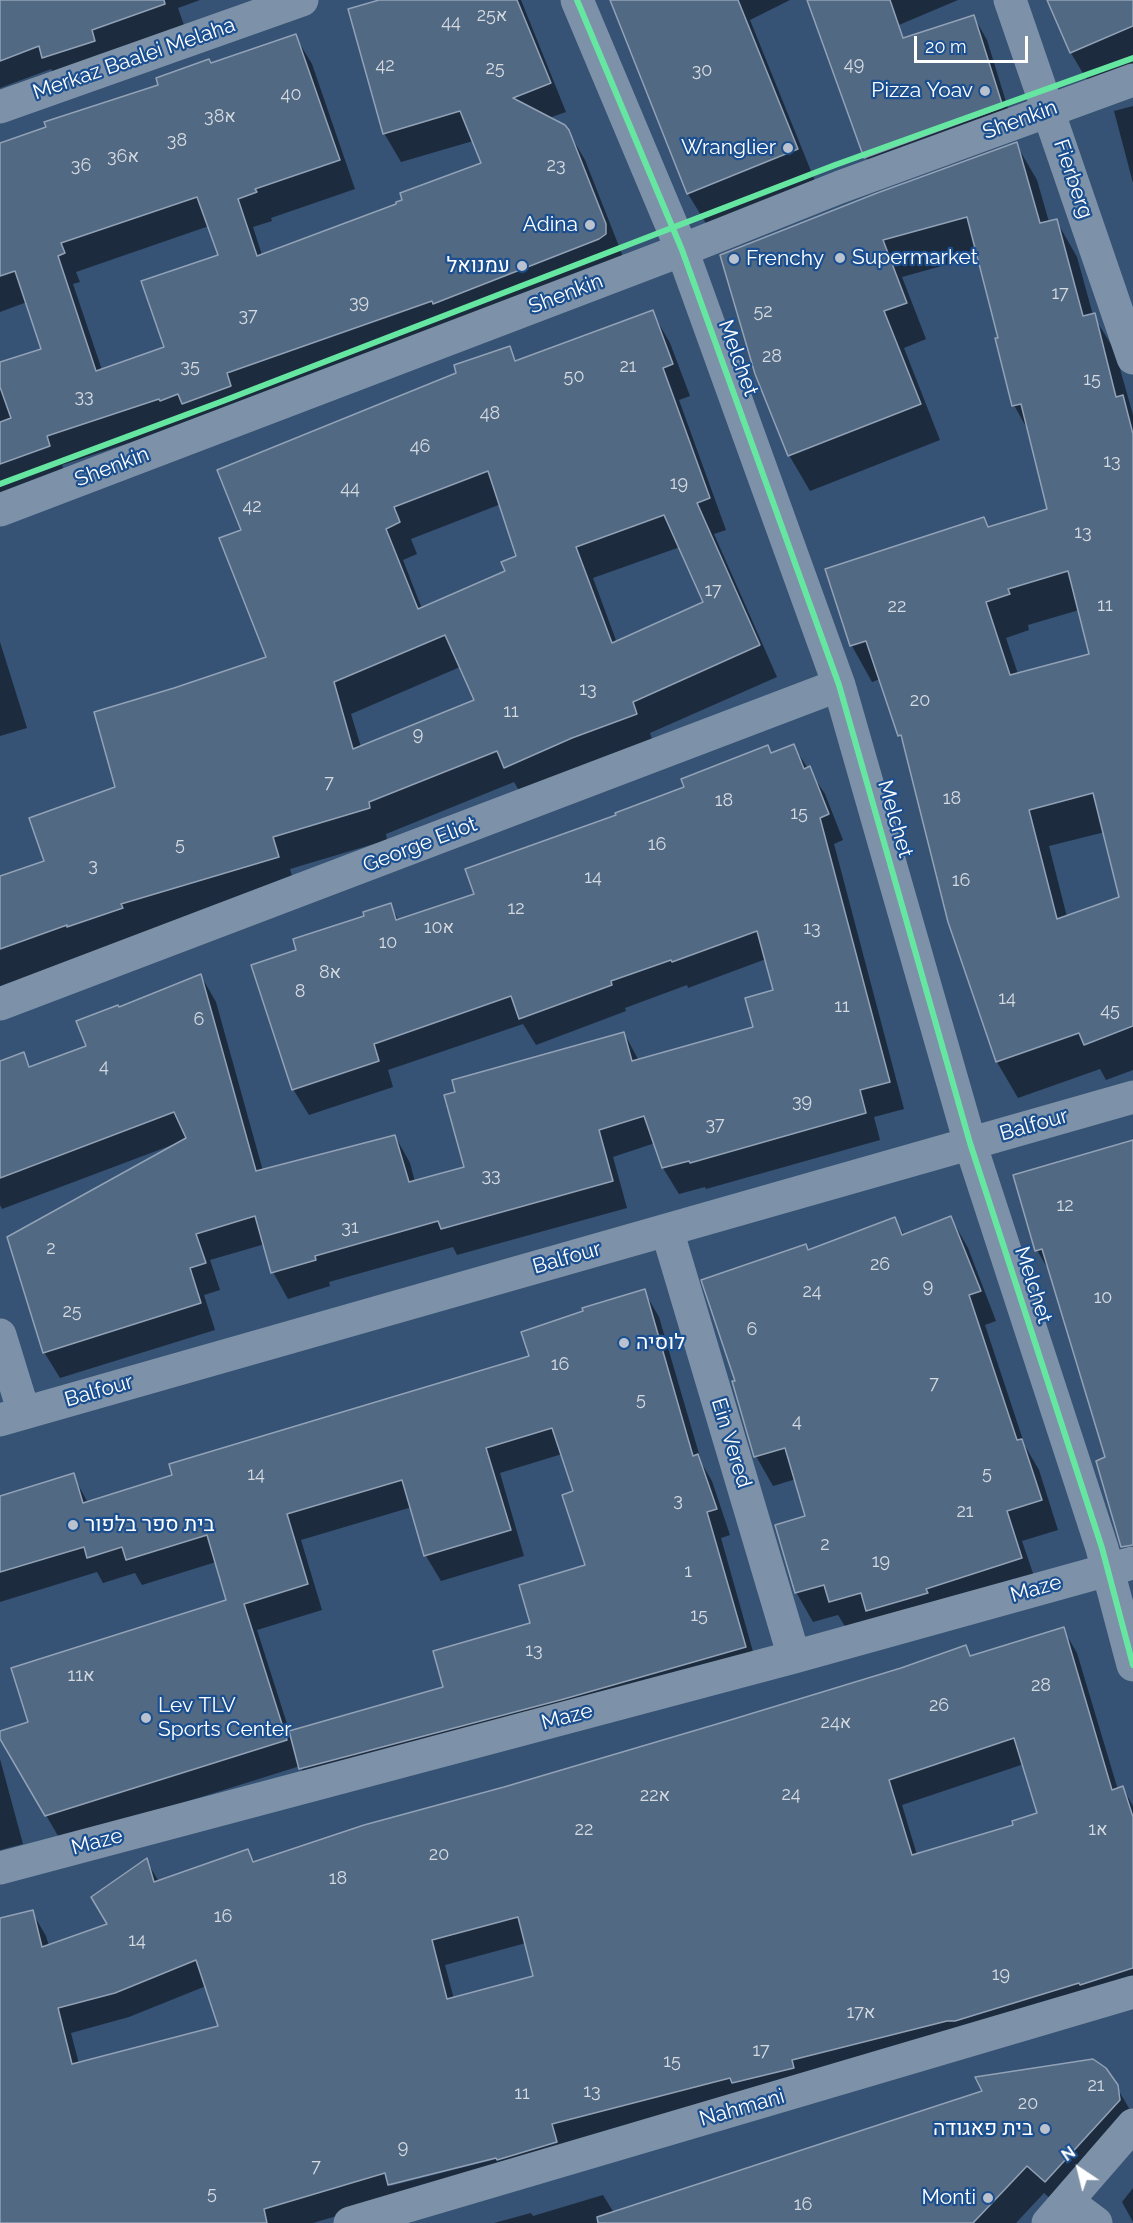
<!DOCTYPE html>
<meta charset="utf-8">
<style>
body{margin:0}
#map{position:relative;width:1133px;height:2223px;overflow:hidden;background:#365274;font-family:Raleway,sans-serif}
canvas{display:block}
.north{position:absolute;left:1049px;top:2139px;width:60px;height:60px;-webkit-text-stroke:4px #1b4f8f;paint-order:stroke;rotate:325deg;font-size:16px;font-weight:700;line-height:24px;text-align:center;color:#fff}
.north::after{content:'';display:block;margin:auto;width:21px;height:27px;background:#fff;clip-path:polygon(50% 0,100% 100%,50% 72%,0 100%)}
.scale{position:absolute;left:914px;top:36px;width:114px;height:27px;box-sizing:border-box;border:3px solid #fff;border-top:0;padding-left:8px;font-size:18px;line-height:21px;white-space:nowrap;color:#fff;-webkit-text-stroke:4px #1b4f8f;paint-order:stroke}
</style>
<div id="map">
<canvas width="1133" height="2223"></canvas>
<div class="north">N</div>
<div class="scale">20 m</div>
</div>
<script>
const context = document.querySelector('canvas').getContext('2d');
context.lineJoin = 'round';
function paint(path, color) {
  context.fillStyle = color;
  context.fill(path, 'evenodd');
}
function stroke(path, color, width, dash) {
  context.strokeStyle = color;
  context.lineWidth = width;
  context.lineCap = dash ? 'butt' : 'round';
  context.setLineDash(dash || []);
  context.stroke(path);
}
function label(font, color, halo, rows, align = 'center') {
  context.font = font + ' Raleway,Heebo,sans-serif';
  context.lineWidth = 4.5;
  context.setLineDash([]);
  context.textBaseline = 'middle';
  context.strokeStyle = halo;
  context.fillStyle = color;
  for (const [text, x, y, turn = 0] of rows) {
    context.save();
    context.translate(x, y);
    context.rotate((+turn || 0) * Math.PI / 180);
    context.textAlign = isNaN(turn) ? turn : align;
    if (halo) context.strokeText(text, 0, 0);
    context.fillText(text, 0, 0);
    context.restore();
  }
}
const shadow = new Path2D(`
 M 0,0 L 200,0 L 178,8 L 184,25 L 57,80 L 51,69 L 0,88 Z
 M 384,0 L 521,0 L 566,112 L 549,118 L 568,131 L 585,160 L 622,254 L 621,263 L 177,427 L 62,465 L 66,475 L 0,498 L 0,364 L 43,350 L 27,302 L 0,312 L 0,145 L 160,86 L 211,65 L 295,36 L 312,64 L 355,189 L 271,218 L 272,221 L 253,227 L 262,255 L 398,204 L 483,164 L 473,141 L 401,162 L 384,133 ZM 209,226 L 220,256 L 166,348 L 102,370 L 73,284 L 80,282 L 76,272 Z
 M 611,0 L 790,0 L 750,20 L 815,181 L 707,225 L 688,194 Z
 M 809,0 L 958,0 L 835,52 Z
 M 1049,0 L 1133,0 L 1133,69 L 1091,87 L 1071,53 Z
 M 974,17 L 987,40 L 1015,131 L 879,181 L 866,157 L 832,63 Z
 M 1133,106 L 1133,183 L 1114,111 Z
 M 1016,144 L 1037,180 L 1049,222 L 1056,220 L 1077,257 L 1093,315 L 1115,351 L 1133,415 L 1133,1070 L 1106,1080 L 1100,1069 L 1018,1098 L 997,1062 L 905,746 L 899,735 L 880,679 L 872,682 L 852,646 L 827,570 L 984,519 L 989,528 L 1049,510 L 1030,434 L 1014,405 L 1000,339 L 978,256 L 902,277 L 926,339 L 904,348 L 940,440 L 810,491 L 789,455 L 721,256 ZM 1079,610 L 1090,656 L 1018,674 L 1006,638 L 1029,630 L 1028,625 ZM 1105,832 L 1121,898 L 1067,917 L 1049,846 Z
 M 652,312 L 670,343 L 690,396 L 679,400 L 726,530 L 714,534 L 777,677 L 650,733 L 654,745 L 524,799 L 514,782 L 386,834 L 387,840 L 290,869 L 296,889 L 0,987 L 0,878 L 46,861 L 117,788 L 175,689 L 268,658 L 243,531 L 458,374 L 509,348 L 517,362 ZM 501,504 L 518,557 L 507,572 L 422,609 L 403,560 L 417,554 L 411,539 ZM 680,547 L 705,603 L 617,643 L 593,578 ZM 460,667 L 476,700 L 361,747 L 351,714 Z
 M 0,642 L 27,728 L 0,736 Z
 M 793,746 L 825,794 L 843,840 L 834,844 L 904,1109 L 874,1117 L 880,1140 L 706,1189 L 705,1187 L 679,1194 L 663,1168 L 655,1143 L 613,1157 L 627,1208 L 457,1255 L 453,1247 L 329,1282 L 330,1286 L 288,1299 L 273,1272 L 265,1244 L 210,1260 L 220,1290 L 204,1295 L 215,1330 L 60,1378 L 44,1352 L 173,1147 L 172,1145 L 2,1209 L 0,1205 L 0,1063 L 23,1054 L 31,1068 L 88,1047 L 118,1009 L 201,976 L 216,1002 L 263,1171 L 395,1136 L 410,1163 L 415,1182 L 466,1168 L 624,1033 L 639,1061 L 755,1028 L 775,991 L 766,959 L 688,988 L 687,985 L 625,1008 L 626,1011 L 536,1045 L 523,1024 L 388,1070 L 393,1087 L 309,1115 L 293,1089 L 298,951 L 390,904 L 399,921 L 476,895 L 618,816 L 686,788 L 767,747 L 772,754 Z
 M 1133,1141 L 1133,1548 L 1113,1515 L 1107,1458 L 1052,1276 L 1037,1250 Z
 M 894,1218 L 905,1236 L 951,1218 L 968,1248 L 996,1321 L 985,1325 L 1025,1446 L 1039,1470 L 1058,1530 L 1022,1541 L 1038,1588 L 848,1631 L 838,1615 L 813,1622 L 796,1592 L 807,1517 L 796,1479 L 773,1486 L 756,1456 L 809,1251 Z
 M 644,1291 L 659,1317 L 702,1464 L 712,1481 L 730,1535 L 721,1538 L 759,1673 L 315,1794 L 300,1766 L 61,1841 L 0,1736 L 0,1732 L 30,1723 L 228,1601 L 216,1562 L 142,1585 L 135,1573 L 103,1583 L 97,1572 L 0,1602 L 0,1497 L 73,1475 L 88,1503 L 531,1357 ZM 562,1454 L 575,1492 L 587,1566 L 532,1624 L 445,1688 L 290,1733 L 257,1630 L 322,1610 L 301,1540 L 412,1507 L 426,1556 L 441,1581 L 524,1556 L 500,1473 Z
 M 1063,1629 L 1077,1653 L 1118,1790 L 1123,1788 L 1133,1806 L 1133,1996 L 397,2198 L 313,2223 L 0,2223 L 0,1920 L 32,1912 L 46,1936 L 49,1946 L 109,1925 L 146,1860 L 159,1882 L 248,1851 L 255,1863 L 902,1669 L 965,1647 L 971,1657 ZM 1024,1764 L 1039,1814 L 1015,1826 L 917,1855 L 902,1805 ZM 526,1943 L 534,1977 L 454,1999 L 445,1965 ZM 206,1986 L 220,2027 L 79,2064 L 71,2033 L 129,2017 ZM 503,2155 L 504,2157 L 390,2186 L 390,2183 Z
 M 0,1759 L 23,1844 L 0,1850 Z
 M 1116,2086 L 1133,2115 L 1062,2209 L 1044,2193 L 1016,2223 L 494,2223 L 531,2213 L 533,2216 L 603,2195 L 614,2213 Z
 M 1133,2188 L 1133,2222 L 1122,2202 Z`);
const building = new Path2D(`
 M 0,0 L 164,0 L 165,4 L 92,30 L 95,41 L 42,58 L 39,46 L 0,61 Z
 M 379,0 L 517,0 L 551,83 L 513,98 L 565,125 L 569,130 L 606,224 L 606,234 L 599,239 L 433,304 L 432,301 L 227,373 L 231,386 L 182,404 L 178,394 L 160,401 L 159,399 L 47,436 L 50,446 L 0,464 L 0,422 L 11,418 L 0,387 L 0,362 L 41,349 L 15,271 L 0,276 L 0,143 L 46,127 L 44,122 L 158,85 L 156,78 L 209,59 L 211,63 L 296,34 L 340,160 L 255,189 L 257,192 L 238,199 L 257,256 L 396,204 L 396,202 L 402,200 L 400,193 L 481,163 L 460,111 L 383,134 L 348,9 ZM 197,197 L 218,255 L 141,281 L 164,347 L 96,371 L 58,256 L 65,253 L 61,243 Z
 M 610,0 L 738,0 L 798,149 L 687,194 Z
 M 807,0 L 890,0 L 903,38 L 974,15 L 1003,107 L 864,158 Z
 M 1047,0 L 1133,0 L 1133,26 L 1070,53 Z
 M 1017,142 L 1040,223 L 1057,219 L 1083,316 L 1095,313 L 1116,397 L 1123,395 L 1133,434 L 1133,1026 L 1084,1045 L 1079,1033 L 996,1062 L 948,922 L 901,735 L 898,736 L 866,641 L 850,646 L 825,569 L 984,517 L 988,527 L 1047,509 L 1021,404 L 1012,406 L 995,338 L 998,338 L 967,217 L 883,240 L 907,303 L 884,311 L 921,404 L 788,456 L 755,374 L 720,255 L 877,193 ZM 1068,571 L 1089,654 L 1010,675 L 986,602 L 1010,594 L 1008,589 ZM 1093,793 L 1119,897 L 1057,919 L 1029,810 Z
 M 653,310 L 673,364 L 663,368 L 710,498 L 697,503 L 760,645 L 633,702 L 637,714 L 572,738 L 504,768 L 497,751 L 369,802 L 370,808 L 273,837 L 279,857 L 121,904 L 123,908 L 67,927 L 67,925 L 0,949 L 0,876 L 44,861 L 29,818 L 115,787 L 94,712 L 174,688 L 266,657 L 219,538 L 241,530 L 217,470 L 456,373 L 454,365 L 510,346 L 515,361 ZM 488,471 L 516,556 L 501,562 L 505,571 L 418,609 L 386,529 L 400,522 L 394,507 ZM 664,515 L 703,602 L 612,643 L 576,547 ZM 445,635 L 474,700 L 353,749 L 334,682 Z
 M 794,744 L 804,769 L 810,766 L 829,814 L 820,818 L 890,1082 L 860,1090 L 866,1113 L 690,1163 L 689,1161 L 662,1168 L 644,1116 L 599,1130 L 613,1181 L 441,1229 L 438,1221 L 315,1256 L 316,1260 L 271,1273 L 255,1216 L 196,1234 L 206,1263 L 190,1268 L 201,1303 L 43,1353 L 7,1237 L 186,1138 L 174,1112 L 0,1178 L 0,1061 L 24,1052 L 29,1067 L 86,1046 L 76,1021 L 118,1005 L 119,1007 L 201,974 L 256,1171 L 395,1135 L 409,1182 L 464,1167 L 444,1095 L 455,1092 L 452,1080 L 624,1032 L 632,1061 L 753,1027 L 745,998 L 773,990 L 757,931 L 672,962 L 671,960 L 611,981 L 612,985 L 519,1019 L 511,996 L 374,1044 L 379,1061 L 292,1090 L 251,965 L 296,950 L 293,939 L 364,916 L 363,912 L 391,903 L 396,920 L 474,894 L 465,869 L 616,815 L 615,813 L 684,787 L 681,779 L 768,745 L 771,753 Z
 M 1133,1140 L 1133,1545 L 1121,1547 L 1096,1461 L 1105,1457 L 1042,1249 L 1035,1251 L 1013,1175 Z
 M 951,1216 L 981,1291 L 969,1295 L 1017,1440 L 1022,1439 L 1042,1500 L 1007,1511 L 1022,1558 L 926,1589 L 928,1593 L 866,1611 L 861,1593 L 829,1602 L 824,1585 L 795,1593 L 775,1525 L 805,1516 L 785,1448 L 754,1457 L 732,1381 L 735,1381 L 701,1280 L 806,1244 L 808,1250 L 895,1217 L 902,1235 Z
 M 645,1289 L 693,1456 L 698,1454 L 717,1509 L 707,1512 L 746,1647 L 564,1699 L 299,1769 L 289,1731 L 443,1687 L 433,1651 L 530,1623 L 519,1585 L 585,1565 L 562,1495 L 573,1491 L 552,1428 L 486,1448 L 511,1530 L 424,1556 L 402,1480 L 287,1514 L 308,1584 L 244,1604 L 287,1740 L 45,1816 L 0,1739 L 0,1731 L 28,1722 L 11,1668 L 226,1600 L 207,1535 L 126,1560 L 122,1547 L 87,1558 L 84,1547 L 0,1572 L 0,1496 L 74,1473 L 83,1503 L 172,1475 L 169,1464 L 529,1356 L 521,1332 L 583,1311 L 582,1308 Z
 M 1064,1627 L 1112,1790 L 1123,1786 L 1133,1817 L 1133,1968 L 1080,1985 L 1079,1983 L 955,2021 L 947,2021 L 792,2060 L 794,2068 L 732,2083 L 730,2078 L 552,2124 L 557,2142 L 497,2160 L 496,2158 L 388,2185 L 385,2173 L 264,2209 L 267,2223 L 0,2223 L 0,1918 L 33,1910 L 42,1947 L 107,1924 L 91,1897 L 147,1858 L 154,1882 L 248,1849 L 253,1862 L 364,1825 L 504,1787 L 727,1721 L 901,1668 L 966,1645 L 970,1656 ZM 1014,1738 L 1037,1813 L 1012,1821 L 1013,1825 L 912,1855 L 889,1780 ZM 518,1917 L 533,1976 L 447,1999 L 432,1940 ZM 196,1960 L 218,2026 L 72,2064 L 58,2008 L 115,1993 Z
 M 1093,2059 L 1106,2068 L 1118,2085 L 1120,2100 L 1045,2182 L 1027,2166 L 973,2223 L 598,2223 L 597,2217 L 982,2091 L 975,2077 Z`);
const minor = new Path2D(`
 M 577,0 L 682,250 L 839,685 L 970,1143 L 1102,1548 L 1133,1665
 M 1010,0 L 1133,358
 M 0,107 L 302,0
 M 0,510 L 682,250 L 840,187 L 1133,80
 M 0,1004 L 839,685
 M 667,1230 L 794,1657
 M 0,1335 L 24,1413
 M 0,1420 L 1133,1097
 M 0,1868 L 794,1657 L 1133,1563
 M 1068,2202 L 1096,2223
 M 350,2223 L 1133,1992
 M 1048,2223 L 1133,2125`);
const cycleway = new Path2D(`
 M 577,0 L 682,250 L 839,685 L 970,1143 L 1102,1548 L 1133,1665
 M 0,484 L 223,401 L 835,165 L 1133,58`);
const markers = [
 [985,91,6,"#b9c2ce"],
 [788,148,6,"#b9c2ce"],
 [590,225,6,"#b9c2ce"],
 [840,258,6,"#b9c2ce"],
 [734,259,6,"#b9c2ce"],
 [522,266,6,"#b9c2ce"],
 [624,1343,6,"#b9c2ce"],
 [73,1525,6,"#b9c2ce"],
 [146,1718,6,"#b9c2ce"],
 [1045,2129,6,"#b9c2ce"],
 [988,2198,6,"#b9c2ce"]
];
const numberNames = [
 ["25א",492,16],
 ["44",451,23],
 ["49",854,65],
 ["42",385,66],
 ["25",495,69],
 ["30",702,71],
 ["40",291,95],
 ["38א",220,117],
 ["38",177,141],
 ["36א",123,157],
 ["36",81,166],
 ["23",556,166],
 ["17",1060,294],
 ["39",359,303],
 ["52",763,312],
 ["37",248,316],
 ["28",772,357],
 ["35",190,367],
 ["21",628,367],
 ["50",574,377],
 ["15",1092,380],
 ["33",84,397],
 ["48",490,414],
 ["46",420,447],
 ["13",1112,462],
 ["19",679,484],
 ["44",350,489],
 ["42",252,507],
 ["13",1083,533],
 ["17",713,591],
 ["11",1105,606],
 ["22",897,607],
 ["13",588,690],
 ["20",920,701],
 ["11",511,712],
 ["9",418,735],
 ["7",329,783],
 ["18",952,799],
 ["18",724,801],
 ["15",799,814],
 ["5",180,845],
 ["16",657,845],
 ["3",93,866],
 ["14",593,878],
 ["16",961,881],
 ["12",516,909],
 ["10א",439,928],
 ["13",812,929],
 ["10",388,943],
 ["8א",330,973],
 ["8",300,992],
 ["14",1007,999],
 ["11",842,1007],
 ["45",1110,1011],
 ["6",199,1020],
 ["4",104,1067],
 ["39",802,1102],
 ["37",715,1125],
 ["33",491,1176],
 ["12",1065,1206],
 ["31",350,1228],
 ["2",51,1249],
 ["26",880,1265],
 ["9",928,1287],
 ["24",812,1292],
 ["10",1103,1298],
 ["25",72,1312],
 ["6",752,1330],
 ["16",560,1365],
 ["7",934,1384],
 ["5",641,1400],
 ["4",797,1422],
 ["5",987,1474],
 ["14",256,1475],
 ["3",678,1501],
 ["21",965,1512],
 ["2",825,1545],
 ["19",881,1562],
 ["1",688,1572],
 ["15",699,1616],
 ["13",534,1651],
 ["11א",81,1676],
 ["28",1041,1686],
 ["26",939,1706],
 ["24א",836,1723],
 ["24",791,1795],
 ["22א",655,1796],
 ["22",584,1830],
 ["1א",1098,1830],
 ["20",439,1855],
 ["18",338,1879],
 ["16",223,1917],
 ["14",137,1941],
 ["19",1001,1975],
 ["17א",861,2013],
 ["17",761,2051],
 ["15",672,2062],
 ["21",1096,2086],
 ["13",592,2092],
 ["11",522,2094],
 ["20",1028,2104],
 ["9",403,2148],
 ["7",316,2167],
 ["5",212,2194],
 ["16",803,2205]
];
const streetNames = [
 ["Merkaz Baalei Melaha",134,59,-19],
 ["Shenkin",1020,120,-20],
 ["Fierberg",1073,179,71],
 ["Shenkin",566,294,-21],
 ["Melchet",738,358,70],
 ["Shenkin",112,467,-21],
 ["Melchet",895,819,74],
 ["George Eliot",420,845,-21],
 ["Balfour",1034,1125,-16],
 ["Balfour",567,1258,-16],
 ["Melchet",1033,1285,72],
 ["Balfour",99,1391,-16],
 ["Ein Vered",731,1443,73],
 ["Maze",1036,1589,-16],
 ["Maze",567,1717,-15],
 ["Maze",97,1842,-15],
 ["Nahmani",742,2108,-16]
];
const poiNames = [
 ["Pizza Yoav",973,91],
 ["Wranglier",776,148],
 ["Adina",578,225],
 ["Supermarket",852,258,"left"],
 ["Frenchy",746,259,"left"],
 ["עמנואל",510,266],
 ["לוסיה",636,1343,"left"],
 ["בית ספר בלפור",85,1525,"left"],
 ["Lev TLV",158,1706,"left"],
 ["Sports Center",158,1730,"left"],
 ["בית פאגודה",1033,2129],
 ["Monti",976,2198]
];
paint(shadow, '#0007');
paint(building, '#526984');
stroke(building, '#92a2b6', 1.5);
stroke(minor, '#7d92a8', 33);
stroke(cycleway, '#66e7a1', 6);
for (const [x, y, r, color] of markers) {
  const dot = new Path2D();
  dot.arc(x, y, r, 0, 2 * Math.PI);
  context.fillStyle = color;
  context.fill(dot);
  stroke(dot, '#1b4f8f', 2);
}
label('18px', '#d4dae0', null, numberNames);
label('21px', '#fff', '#1b4f8f', streetNames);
label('21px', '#fff', '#1b4f8f', poiNames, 'right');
</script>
